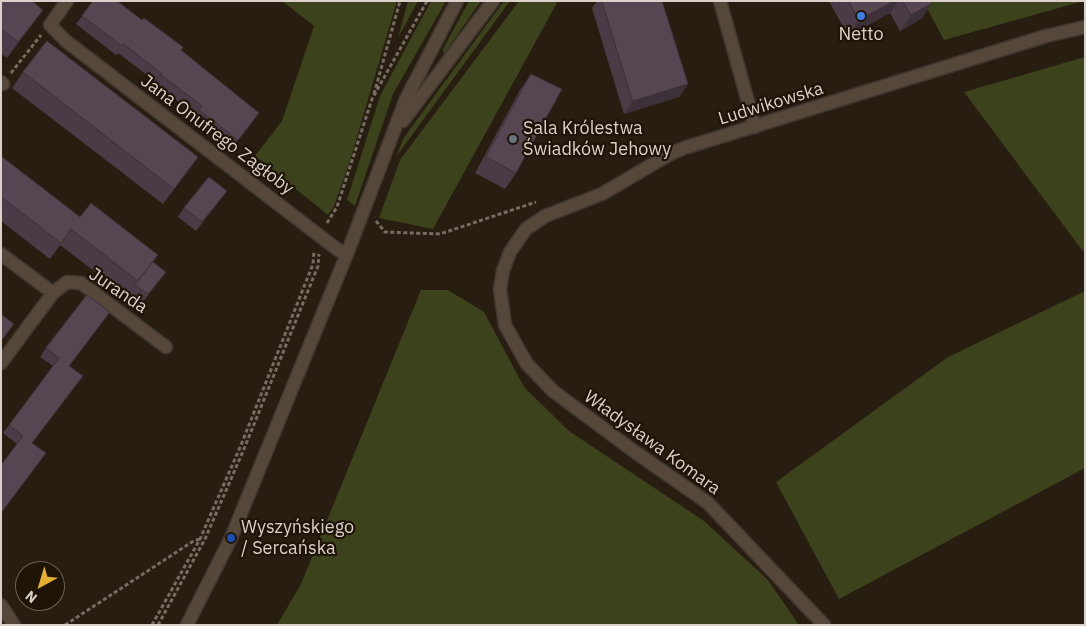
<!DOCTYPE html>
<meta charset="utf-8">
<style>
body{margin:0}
#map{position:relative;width:1086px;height:626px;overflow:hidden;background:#281d11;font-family:"IBM Plex Sans",sans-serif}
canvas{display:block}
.frame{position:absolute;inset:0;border:2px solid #d9d1ca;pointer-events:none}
.north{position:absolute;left:15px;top:561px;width:50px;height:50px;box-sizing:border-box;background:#1f1408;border:1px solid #696056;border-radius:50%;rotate:219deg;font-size:14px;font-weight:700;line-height:20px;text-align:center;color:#d9d1ca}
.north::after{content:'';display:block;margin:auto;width:18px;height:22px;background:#e4ae35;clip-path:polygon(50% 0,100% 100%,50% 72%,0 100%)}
</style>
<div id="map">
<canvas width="1086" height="626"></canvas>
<div class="frame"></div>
<div class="north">N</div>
</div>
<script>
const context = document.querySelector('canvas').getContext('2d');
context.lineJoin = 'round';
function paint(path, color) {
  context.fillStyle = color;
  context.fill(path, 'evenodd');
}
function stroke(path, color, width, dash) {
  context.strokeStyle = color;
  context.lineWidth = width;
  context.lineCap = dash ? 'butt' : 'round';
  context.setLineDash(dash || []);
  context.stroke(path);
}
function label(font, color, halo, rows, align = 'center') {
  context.font = font + ' "IBM Plex Sans",sans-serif';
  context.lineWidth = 4.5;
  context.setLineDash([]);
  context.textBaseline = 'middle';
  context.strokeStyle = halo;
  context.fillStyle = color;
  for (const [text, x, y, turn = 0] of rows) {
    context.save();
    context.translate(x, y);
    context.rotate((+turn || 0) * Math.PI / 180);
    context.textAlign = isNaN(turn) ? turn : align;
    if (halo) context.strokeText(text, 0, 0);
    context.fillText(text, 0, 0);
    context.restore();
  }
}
const green = new Path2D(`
 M 282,1 L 397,1 L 349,164 L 334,206 L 328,215 L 255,156 L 282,121 L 314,26 Z
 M 408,1 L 418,1 L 398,38 Z
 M 431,1 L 446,1 L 393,94 L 355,206 L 347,200 L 380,96 Z
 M 469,1 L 481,1 L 444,54 L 443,49 Z
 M 504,1 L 510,1 L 396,157 L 403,139 L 408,132 Z
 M 519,1 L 558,1 L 433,229 L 379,218 L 400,160 Z
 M 923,1 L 1084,1 L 944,40 Z
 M 1085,57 L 1085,254 L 964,92 Z
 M 421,290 L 448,290 L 484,312 L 524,387 L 569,431 L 704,521 L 768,580 L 799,625 L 277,625 L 301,584 Z
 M 1085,291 L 1085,468 L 839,599 L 776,482 L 948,357 Z`);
const path = new Path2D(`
 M 11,73 L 41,35
 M 374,94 L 400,1
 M 376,221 L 385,232 L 440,234 L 536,202
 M 327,223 L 337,207 L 372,99 L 427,1
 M 65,625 L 195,540 L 202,539
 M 152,625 L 200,539 L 241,445 L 313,264 L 314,251
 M 158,625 L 205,539 L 244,449 L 318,266 L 319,254`);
const minor = new Path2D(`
 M 67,1 L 50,25 L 66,41 L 338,250 L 347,254
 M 720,1 L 755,127
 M 1,82 L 3,84
 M 403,121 L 493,1
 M 1,254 L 53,293
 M 1,363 L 53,293 L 67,282 L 81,283 L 166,347
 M 1,605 L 14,625
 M 187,625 L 231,538 L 347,254 L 406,99 L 457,1
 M 824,625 L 708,503 L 635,452 L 553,391 L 527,364 L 505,325 L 500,289 L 503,271 L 510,252 L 526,229 L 545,216 L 602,194 L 670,154 L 684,148 L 1046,36 L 1085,27`);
const wall = new Path2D(`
 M 1,1 L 43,10 L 7,58 L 1,54 Z
 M 597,1 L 662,1 L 688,84 L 679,97 L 624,114 L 592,8 Z
 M 829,1 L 931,1 L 932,3 L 921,19 L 900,31 L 890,13 L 848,36 Z
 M 82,16 L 181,50 L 253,121 L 232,148 L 193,118 L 196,115 L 155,84 L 156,82 L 118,53 L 116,55 L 76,24 Z
 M 23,72 L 198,157 L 163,204 L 12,88 Z
 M 531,74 L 516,173 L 505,189 L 475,173 L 520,90 Z
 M 1,156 L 80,217 L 153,262 L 166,272 L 142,303 L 129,293 L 130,292 L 127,296 L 60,245 L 50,259 L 1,221 Z
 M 227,191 L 196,231 L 178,217 L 184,208 Z
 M 46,348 L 83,376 L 17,444 L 3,433 L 53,366 L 40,357 Z`);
const shadedWall = new Path2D(`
 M 894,1 L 898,1 L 890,13 L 848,36 L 859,20 Z
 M 932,3 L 921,19 L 900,31 L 911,15 Z
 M 43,10 L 32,25 L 7,58 L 18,42 Z
 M 688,84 L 679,97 L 624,114 L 633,101 Z
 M 198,157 L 187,173 L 163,204 L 174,189 Z`);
const building = new Path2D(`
 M 1,1 L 32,1 L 43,10 L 18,42 L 1,29 Z
 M 93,1 L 117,1 L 142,20 L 144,18 L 183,47 L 181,50 L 259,113 L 238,140 L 199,110 L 202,106 L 161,75 L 162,74 L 124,44 L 122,46 L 82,16 Z
 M 602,1 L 662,1 L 688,84 L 633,101 Z
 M 849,1 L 894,1 L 859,20 Z
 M 903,1 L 931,1 L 932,3 L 911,15 Z
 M 47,41 L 198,157 L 174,189 L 23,72 Z
 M 531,74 L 562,89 L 516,173 L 486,157 Z
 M 1,156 L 80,217 L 91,203 L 158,255 L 138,281 L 71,229 L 61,243 L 1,197 Z
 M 209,177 L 227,191 L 202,222 L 184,208 Z
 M 153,262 L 166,272 L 148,294 L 135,285 Z
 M 87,295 L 110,312 L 69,366 L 83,376 L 32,443 L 46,453 L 1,513 L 1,465 L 23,436 L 9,425 L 59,358 L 46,348 Z
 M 1,314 L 14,324 L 1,341 Z`);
const markers = [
 [861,16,5,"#3f7fe0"],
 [513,139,5,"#6b7280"],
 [231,538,5,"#1a4fb4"]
];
const poiNames = [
 ["Netto",861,35,"center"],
 ["Sala Królestwa",523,129],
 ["Świadków Jehowy",523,150],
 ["Wyszyńskiego",241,528],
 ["/ Sercańska",241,549]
];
const streetNames = [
 ["Ludwikowska",771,104,-17],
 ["Jana Onufrego Zagłoby",217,135,37],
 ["Juranda",118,291,34],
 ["Władysława Komara",652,443,36]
];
paint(green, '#3c421b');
stroke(minor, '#413731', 15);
stroke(path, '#766c62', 3, [4, 2.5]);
stroke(minor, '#55483b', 12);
paint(wall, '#493c46');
paint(shadedWall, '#3c3139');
paint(building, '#554651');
stroke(building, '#3c3139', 1);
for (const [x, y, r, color] of markers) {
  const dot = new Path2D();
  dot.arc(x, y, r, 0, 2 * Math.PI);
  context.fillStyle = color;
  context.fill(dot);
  stroke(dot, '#1f1408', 2);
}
label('18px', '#d9d1ca', '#1f1408', poiNames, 'left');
label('18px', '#d9d1ca', '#1f1408', streetNames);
</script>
